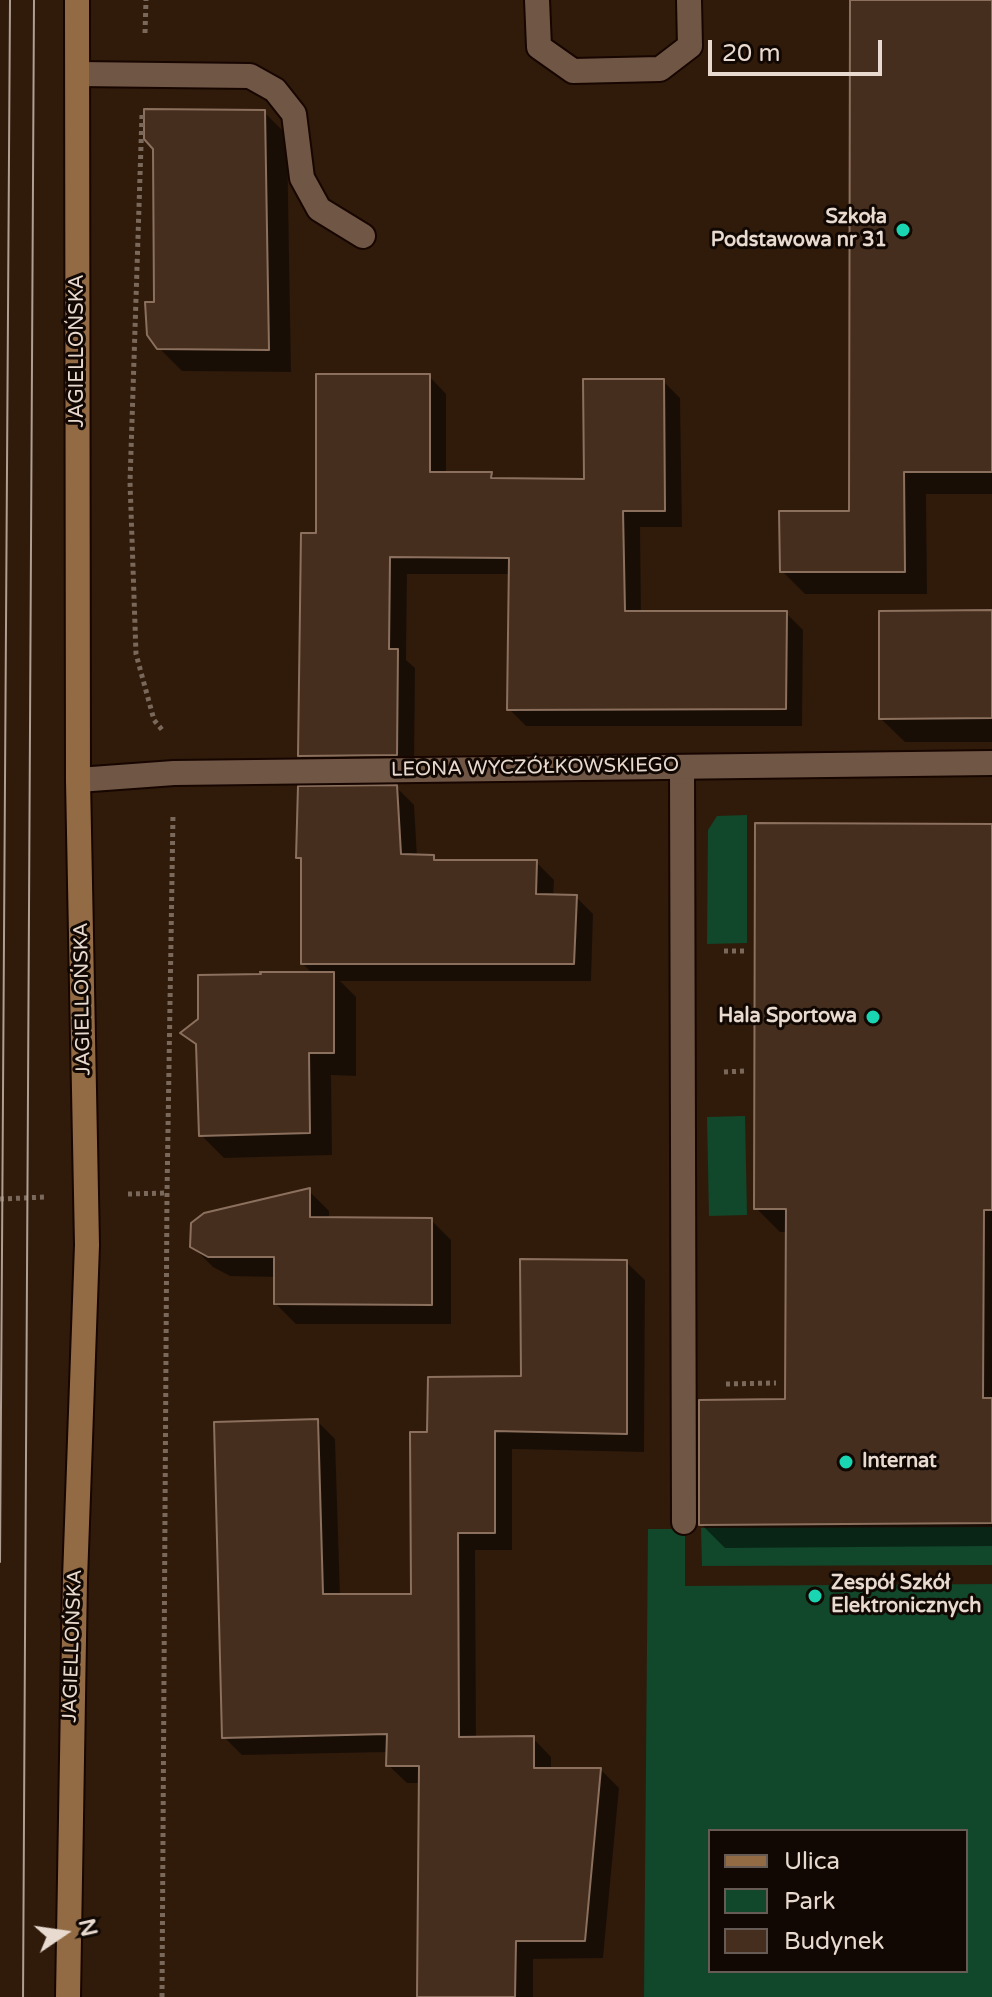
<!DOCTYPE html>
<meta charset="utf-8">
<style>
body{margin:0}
#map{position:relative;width:992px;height:1997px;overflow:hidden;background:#301b0b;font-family:"Varela Round",sans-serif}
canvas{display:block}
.legend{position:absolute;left:708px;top:1829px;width:260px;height:144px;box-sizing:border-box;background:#110803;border:2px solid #675c55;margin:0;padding:10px 14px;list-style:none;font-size:24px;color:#e9dad0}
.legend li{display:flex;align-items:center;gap:16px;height:40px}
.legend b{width:40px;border:2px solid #675c55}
.north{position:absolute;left:24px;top:1893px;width:80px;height:80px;-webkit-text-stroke:6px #110803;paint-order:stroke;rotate:77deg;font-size:22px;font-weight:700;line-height:32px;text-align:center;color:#e9dad0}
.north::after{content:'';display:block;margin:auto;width:28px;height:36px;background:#e9dad0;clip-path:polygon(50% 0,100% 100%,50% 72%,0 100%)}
.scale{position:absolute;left:708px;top:40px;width:174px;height:36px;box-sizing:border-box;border:4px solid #e9dad0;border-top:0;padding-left:10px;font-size:24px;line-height:28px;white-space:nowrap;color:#e9dad0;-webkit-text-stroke:6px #110803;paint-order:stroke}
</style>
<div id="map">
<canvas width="992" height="1997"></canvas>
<ul class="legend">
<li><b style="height:10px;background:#926b44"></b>Ulica</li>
<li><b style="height:22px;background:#11472a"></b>Park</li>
<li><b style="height:22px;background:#452e1e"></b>Budynek</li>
</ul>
<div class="north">N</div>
<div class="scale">20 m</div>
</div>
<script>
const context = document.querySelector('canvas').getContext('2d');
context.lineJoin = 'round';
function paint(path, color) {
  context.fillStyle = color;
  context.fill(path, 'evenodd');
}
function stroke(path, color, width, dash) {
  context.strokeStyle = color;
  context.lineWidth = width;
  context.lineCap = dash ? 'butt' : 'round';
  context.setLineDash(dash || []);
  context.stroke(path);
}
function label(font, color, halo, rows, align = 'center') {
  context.font = font + ' "Varela Round",sans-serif';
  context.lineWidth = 6;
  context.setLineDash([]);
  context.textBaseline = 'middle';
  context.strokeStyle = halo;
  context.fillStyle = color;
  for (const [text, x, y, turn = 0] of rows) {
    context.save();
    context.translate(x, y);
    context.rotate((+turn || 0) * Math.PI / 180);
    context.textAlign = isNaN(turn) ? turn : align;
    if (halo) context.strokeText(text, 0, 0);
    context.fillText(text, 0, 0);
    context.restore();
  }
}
const green = new Path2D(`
 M 747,815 L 747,943 L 707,944 L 708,830 L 717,816 Z
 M 745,1116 L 747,1215 L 709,1216 L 707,1117 Z
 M 992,1527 L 992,1565 L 702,1566 L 701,1528 Z
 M 648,1529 L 685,1529 L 685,1586 L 992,1584 L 992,1997 L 644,1997 ZM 710,1831 L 966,1831 L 966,1971 L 710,1971 Z`);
const shadow = new Path2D(`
 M 852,0 L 992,0 L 992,494 L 926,494 L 927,594 L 805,594 L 782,571 L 851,513 Z
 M 264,112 L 287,135 L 291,372 L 182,371 L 159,348 Z
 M 429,376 L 446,394 L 446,474 L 491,474 L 497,480 L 586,481 L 663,381 L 680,398 L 682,527 L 640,527 L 641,613 L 786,613 L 803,630 L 802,726 L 526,726 L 509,709 L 511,574 L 407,574 L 406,660 L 415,668 L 414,772 L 318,773 L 300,756 L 318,535 Z
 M 992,612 L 992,742 L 905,742 L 881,719 Z
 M 396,787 L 414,805 L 417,857 L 433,857 L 439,862 L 536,862 L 554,880 L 553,897 L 576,897 L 593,914 L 591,981 L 340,981 L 356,997 L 356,1076 L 331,1075 L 332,1155 L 224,1158 L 201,1135 L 199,1048 L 183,1033 L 313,974 L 303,964 L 303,862 L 298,857 Z
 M 992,826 L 992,1546 L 725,1548 L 701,1524 L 787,1401 L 788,1232 L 780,1232 L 756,1208 Z
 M 309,1191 L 329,1211 L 329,1219 L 431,1220 L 451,1240 L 451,1324 L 296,1324 L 276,1304 L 276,1277 L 230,1276 L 213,1267 L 192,1246 Z
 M 626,1262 L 645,1280 L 644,1452 L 512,1449 L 512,1550 L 475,1550 L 476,1739 L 533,1738 L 551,1757 L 551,1770 L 601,1770 L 619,1788 L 603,1958 L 533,1959 L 533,1997 L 418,1997 L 421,1783 L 407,1783 L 388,1765 L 388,1752 L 242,1755 L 224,1737 L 317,1421 L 335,1439 L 340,1596 L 413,1596 L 429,1434 L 523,1378 Z`);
const building = new Path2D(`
 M 850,0 L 992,0 L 992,472 L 904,472 L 905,572 L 780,572 L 779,511 L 849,511 Z
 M 144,109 L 265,110 L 269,350 L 157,349 L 147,335 L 145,302 L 154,302 L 153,149 L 144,139 Z
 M 316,374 L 430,374 L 430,472 L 492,472 L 491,478 L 584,479 L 583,379 L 664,379 L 665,511 L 623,511 L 625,611 L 787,611 L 786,709 L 507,710 L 509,558 L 390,557 L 389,649 L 398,649 L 397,755 L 298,756 L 301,533 L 316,533 Z
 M 992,610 L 992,718 L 879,719 L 879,611 Z
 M 397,785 L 401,854 L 434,855 L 434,860 L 537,860 L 536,894 L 577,895 L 574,964 L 301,964 L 301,858 L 296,858 L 298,786 Z
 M 755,823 L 992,824 L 992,1210 L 984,1210 L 983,1398 L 992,1398 L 992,1523 L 699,1525 L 699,1400 L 785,1399 L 786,1209 L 754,1209 Z
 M 260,972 L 334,972 L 334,1053 L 309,1053 L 310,1133 L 199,1136 L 196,1044 L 180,1033 L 198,1019 L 198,975 L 261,974 Z
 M 310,1188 L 310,1217 L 432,1218 L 432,1305 L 274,1304 L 274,1257 L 208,1257 L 190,1247 L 191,1223 L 204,1213 Z
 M 520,1259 L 627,1260 L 627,1434 L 495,1431 L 495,1533 L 458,1533 L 459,1737 L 534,1736 L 534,1768 L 601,1768 L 585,1941 L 516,1941 L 515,1997 L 417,1997 L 419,1766 L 386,1766 L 387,1734 L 222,1738 L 214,1422 L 318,1419 L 323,1594 L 411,1594 L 410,1432 L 427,1432 L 428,1377 L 521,1376 Z`);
const path = new Path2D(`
 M 145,33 L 146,0
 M 142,115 L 130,482 L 136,654 L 154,720 L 163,731
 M 724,951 L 747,951
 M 724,1072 L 744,1071
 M 128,1194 L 167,1193
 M 0,1199 L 46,1197
 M 726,1384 L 776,1383
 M 162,1997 L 167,1193 L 173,814`);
const lane = new Path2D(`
 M 537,0 L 539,47 L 573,71 L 660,69 L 690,46 L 689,0
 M 78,74 L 250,76 L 275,90 L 294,114 L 302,178 L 319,209 L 363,236
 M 682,767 L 684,1522`);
const street = new Path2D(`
 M 78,780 L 174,773 L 992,763`);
const secondary = new Path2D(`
 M 68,1997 L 75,1579 L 87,1245 L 78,780 L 77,0`);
const tram = new Path2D(`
 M 0,1562 L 10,0
 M 23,1997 L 34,0`);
const markers = [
 [903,230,8,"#19d5b2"],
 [873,1017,8,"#19d5b2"],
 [846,1462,8,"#19d5b2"],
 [815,1596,8,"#19d5b2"]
];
const poiNames = [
 ["Szkoła",887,218],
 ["Podstawowa nr 31",887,241],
 ["Hala Sportowa",857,1017],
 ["Internat",862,1462,"left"],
 ["Zespół Szkół",831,1584,"left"],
 ["Elektronicznych",831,1607,"left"]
];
const streetNames = [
 ["JAGIELLOŃSKA",78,351,-90],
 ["LEONA WYCZÓŁKOWSKIEGO",535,768,-1],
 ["JAGIELLOŃSKA",83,999,-91],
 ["JAGIELLOŃSKA",73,1646,-88]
];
paint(green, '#11472a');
paint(shadow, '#0007');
paint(building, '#452e1e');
stroke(building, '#8b705e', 2);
stroke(lane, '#170500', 28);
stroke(street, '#170500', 28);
stroke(secondary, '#170500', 28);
stroke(path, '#7a685a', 5, [4, 4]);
stroke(lane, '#705645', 24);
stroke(street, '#705645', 24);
stroke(secondary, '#926b44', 24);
stroke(tram, '#af9e92', 2);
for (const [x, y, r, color] of markers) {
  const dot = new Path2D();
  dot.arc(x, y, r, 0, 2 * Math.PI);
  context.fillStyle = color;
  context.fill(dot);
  stroke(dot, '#110803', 3);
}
label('bold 20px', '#e9dad0', '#110803', poiNames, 'right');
label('20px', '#e9dad0', '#110803', streetNames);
</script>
